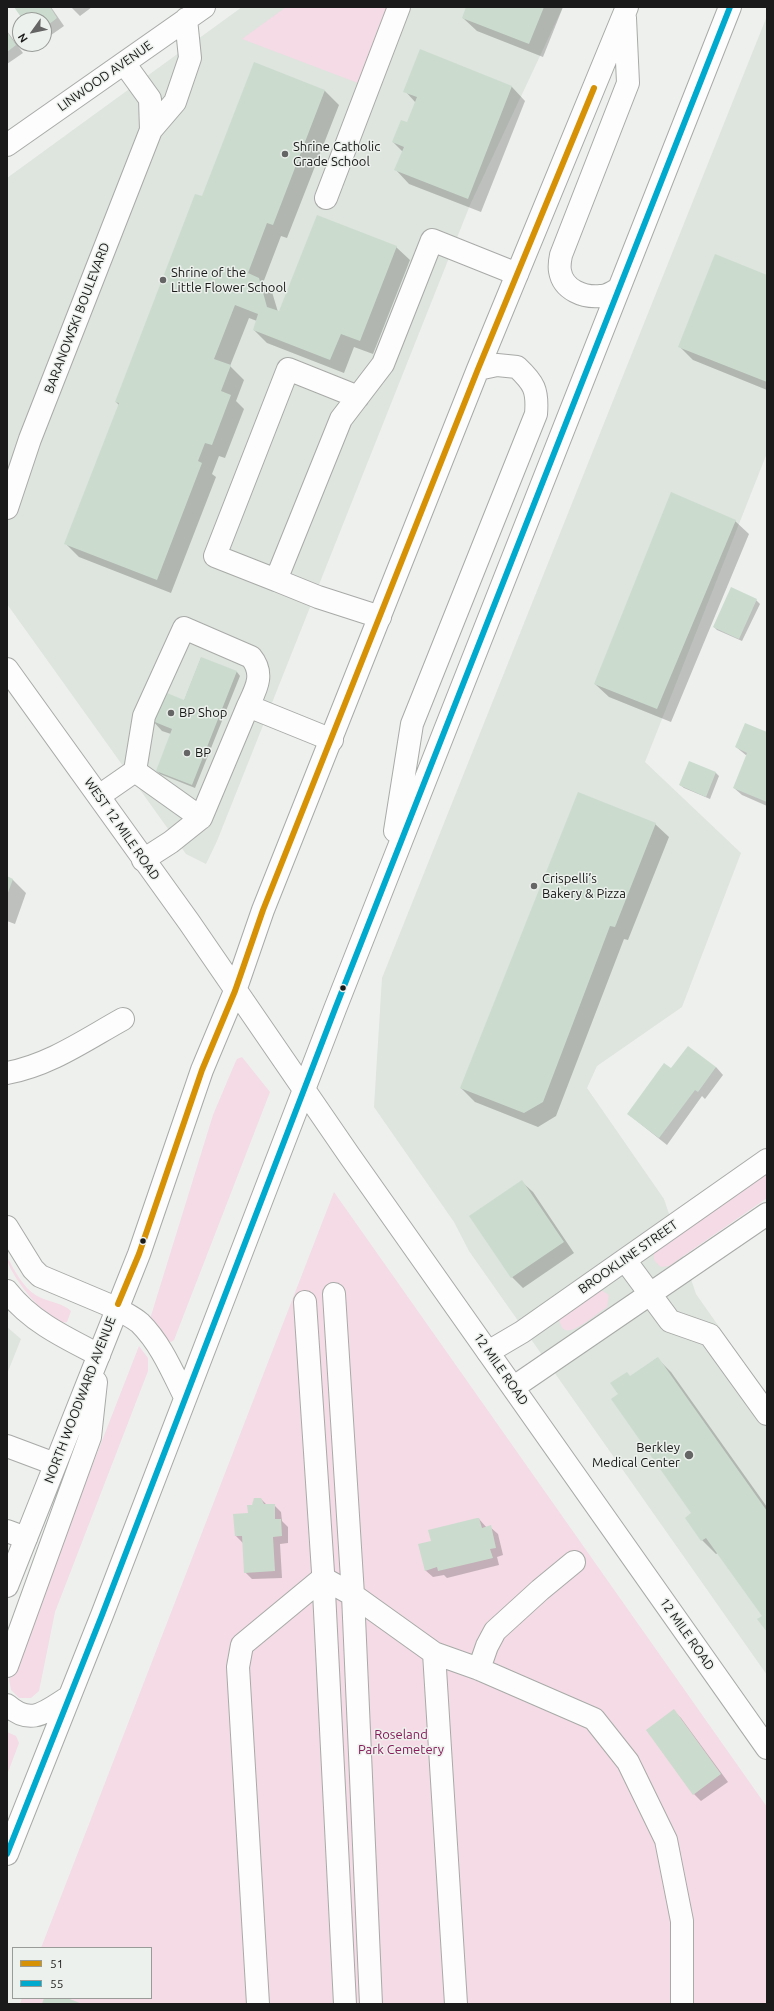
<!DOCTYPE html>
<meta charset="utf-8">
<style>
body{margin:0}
#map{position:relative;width:774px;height:2011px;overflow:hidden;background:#eef0ee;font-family:Ubuntu,sans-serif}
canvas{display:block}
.frame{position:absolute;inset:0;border:8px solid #191a19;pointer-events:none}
.legend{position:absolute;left:12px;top:1947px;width:140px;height:52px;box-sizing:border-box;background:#edf1ed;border:1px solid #989b98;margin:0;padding:5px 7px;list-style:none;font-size:12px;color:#191a19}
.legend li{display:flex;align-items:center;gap:8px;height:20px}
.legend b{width:20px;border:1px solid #989b98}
.north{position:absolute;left:12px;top:12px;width:40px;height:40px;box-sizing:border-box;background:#edf1ed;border:1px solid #989b98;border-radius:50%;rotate:237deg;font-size:11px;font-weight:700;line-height:16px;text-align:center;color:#191a19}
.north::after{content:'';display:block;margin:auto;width:14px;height:18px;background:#646564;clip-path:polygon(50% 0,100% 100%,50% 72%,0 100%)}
</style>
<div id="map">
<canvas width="774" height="2011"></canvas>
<div class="frame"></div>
<ul class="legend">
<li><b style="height:5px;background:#d69104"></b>51</li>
<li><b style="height:5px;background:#00a9ce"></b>55</li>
</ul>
<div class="north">N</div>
</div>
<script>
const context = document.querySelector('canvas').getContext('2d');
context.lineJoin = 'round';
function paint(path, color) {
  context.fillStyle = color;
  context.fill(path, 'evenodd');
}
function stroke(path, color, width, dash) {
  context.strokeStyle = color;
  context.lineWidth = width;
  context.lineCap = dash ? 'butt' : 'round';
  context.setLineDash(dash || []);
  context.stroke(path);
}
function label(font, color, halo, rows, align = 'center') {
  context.font = font + ' Ubuntu,sans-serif';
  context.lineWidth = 3;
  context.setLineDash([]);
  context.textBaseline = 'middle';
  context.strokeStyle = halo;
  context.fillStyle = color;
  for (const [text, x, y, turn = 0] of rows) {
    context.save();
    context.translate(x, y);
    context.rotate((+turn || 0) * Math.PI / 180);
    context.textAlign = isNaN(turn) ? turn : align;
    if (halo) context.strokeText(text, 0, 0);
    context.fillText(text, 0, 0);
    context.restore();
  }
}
const built = new Path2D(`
 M 242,7 L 563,7 L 470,205 L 217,841 L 206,864 L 186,854 L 7,604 L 7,178 Z
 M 767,16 L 767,453 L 645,762 L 741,853 L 682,1007 L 597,1066 L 587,1088 L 664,1199 L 696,1294 L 767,1395 L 767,1675 L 469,1251 L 454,1222 L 374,1107 L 382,978 Z
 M 7,1327 L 21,1339 L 7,1374 Z`);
const green = new Path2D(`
 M 286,7 L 387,7 L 358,83 L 242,39 Z
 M 242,1057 L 270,1092 L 174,1340 L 171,1342 L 167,1340 L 150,1319 L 213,1115 L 235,1063 L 237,1059 Z
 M 767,1173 L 767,1198 L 669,1266 L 661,1267 C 654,1261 652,1259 655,1251 Z
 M 334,1192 L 767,1807 L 767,2004 L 20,2004 L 22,1998 L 151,1998 L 151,1948 L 41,1948 Z
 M 7,1257 C 15,1271 23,1288 37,1296 C 48,1302 63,1303 71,1311 L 67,1322 C 52,1329 7,1273 7,1257 Z
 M 601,1290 L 609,1295 L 607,1307 C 599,1312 574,1334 565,1330 C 561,1328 560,1323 559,1319 L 595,1291 Z
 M 139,1346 L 148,1358 L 148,1371 L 55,1612 L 39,1691 L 31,1698 L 19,1698 L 11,1690 L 9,1679 Z
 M 7,1732 L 16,1736 L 19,1743 L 7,1775 Z`);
const shadow = new Path2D(`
 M 15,7 L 51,7 L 64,26 L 44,40 L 44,20 L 24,20 Z
 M 71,7 L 92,7 L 80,16 Z
 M 468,7 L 563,7 L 543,57 L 477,31 L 463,18 Z
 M 7,31 L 23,53 L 7,64 Z
 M 421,51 L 512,87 L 525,101 L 481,212 L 409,184 L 396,170 L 403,152 L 393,142 L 408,124 L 416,103 L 405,91 Z
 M 255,63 L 325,91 L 339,105 L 287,238 L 281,236 L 263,283 L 272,292 L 278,312 L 280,313 L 396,247 L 410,260 L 373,354 L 354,347 L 344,373 L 267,343 L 254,330 L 257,321 L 249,318 L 230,366 L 244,380 L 236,401 L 244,409 L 225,458 L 219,456 L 212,474 L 216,477 L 171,593 L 79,557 L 66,544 L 119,405 L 116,402 L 203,198 Z
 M 767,276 L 767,390 L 693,360 L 680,347 Z
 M 735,521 L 749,534 L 671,722 L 609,697 L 595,684 Z
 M 756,600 L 760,604 L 742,641 L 717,630 L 714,627 Z
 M 201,658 L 237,672 L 240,676 L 195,788 L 160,774 L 157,771 L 171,734 L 162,731 L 152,720 L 184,701 Z
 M 767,733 L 767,806 L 742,795 L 734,788 L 747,756 L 736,747 Z
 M 690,762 L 716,773 L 719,776 L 710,799 L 684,788 L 680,785 Z
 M 655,824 L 669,837 L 628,940 L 624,939 L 556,1116 L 538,1127 L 475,1102 L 461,1088 Z
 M 7,877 L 13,880 L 26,893 L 15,924 L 7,921 Z
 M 716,1067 L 723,1075 L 705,1099 L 702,1096 L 667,1145 L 628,1114 L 671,1070 Z
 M 522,1182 L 533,1192 L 574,1253 L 523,1288 L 512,1277 Z
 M 657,1358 L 671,1372 L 767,1507 L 767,1631 L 763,1616 L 718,1553 L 716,1554 L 702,1540 L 686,1518 L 693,1513 L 619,1395 L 631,1377 Z
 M 261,1499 L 267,1505 L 274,1505 L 281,1512 L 282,1521 L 288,1527 L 288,1543 L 280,1544 L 282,1578 L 252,1579 L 245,1572 L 243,1543 L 236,1536 L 252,1506 Z
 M 479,1519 L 487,1528 L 490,1527 L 498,1534 L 503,1555 L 497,1557 L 499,1565 L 447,1578 L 444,1575 L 433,1577 L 425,1570 L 432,1542 Z
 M 674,1711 L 681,1718 L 728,1782 L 701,1801 L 694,1794 Z`);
const building = new Path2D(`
 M 14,7 L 50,7 L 57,18 L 44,28 L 44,20 L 23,20 Z
 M 466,7 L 544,7 L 529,44 L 462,18 Z
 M 7,32 L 16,45 L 7,52 Z
 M 420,49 L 512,86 L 468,199 L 394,170 L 404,147 L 392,142 L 401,120 L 407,122 L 417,97 L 403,92 Z
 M 254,62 L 325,90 L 273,225 L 267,223 L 248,273 L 259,278 L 267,307 L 279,311 L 317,215 L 397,246 L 360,341 L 341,334 L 330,360 L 253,330 L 258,314 L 235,305 L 214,359 L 231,365 L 221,391 L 231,395 L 212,445 L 205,443 L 198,461 L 202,463 L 157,580 L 64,544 L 119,403 L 115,402 L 195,194 L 202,196 Z
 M 715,254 L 767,275 L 767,382 L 678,347 Z
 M 671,492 L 736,520 L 657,709 L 594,684 Z
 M 731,587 L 757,599 L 739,639 L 713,627 Z
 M 201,657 L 237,671 L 192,785 L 156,771 L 172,729 L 150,720 L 162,691 L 184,700 Z
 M 745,723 L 767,732 L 767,802 L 733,788 L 747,753 L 735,747 Z
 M 689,761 L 716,772 L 706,797 L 679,785 Z
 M 578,792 L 656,823 L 615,927 L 610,926 L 543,1102 L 524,1113 L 460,1088 Z
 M 7,876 L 13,879 L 7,895 Z
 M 688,1046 L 716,1067 L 698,1092 L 695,1090 L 659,1138 L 627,1114 L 664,1063 L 671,1068 Z
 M 522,1180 L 564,1242 L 511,1278 L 469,1216 Z
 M 658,1357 L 767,1511 L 767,1632 L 757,1619 L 762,1616 L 706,1538 L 701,1541 L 685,1518 L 691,1513 L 611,1399 L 618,1394 L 610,1383 L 627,1372 L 630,1376 Z
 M 254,1498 L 261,1498 L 264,1504 L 275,1504 L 275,1519 L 281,1519 L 282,1536 L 273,1537 L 275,1571 L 244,1573 L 242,1536 L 235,1536 L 233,1514 L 248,1513 L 247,1505 L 252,1505 Z
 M 477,1518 L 479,1518 L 482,1528 L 491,1525 L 496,1548 L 490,1549 L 493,1558 L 438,1571 L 437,1567 L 425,1571 L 418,1544 L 431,1541 L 428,1530 Z
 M 674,1709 L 721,1774 L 693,1795 L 646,1730 Z
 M 44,1998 L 67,1998 L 80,2003 L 80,2004 L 42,2004 Z`);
const minor = new Path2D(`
 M 124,63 L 150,99 L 151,130
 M 7,145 L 204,7
 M 326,198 L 399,7
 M 7,508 L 30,439 L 151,130 L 175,102 L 190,58 L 186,19
 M 276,580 L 215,556 L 288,369 L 358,397
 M 380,617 L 318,597 L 276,580 L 341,419 L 383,364 L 432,240 L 517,274
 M 135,771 L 144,716 L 184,628 L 251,657 C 265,674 256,689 248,706
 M 99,796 L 135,771 L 201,818
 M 143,860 L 171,842 L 201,818 L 248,706 L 332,740
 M 7,1073 C 50,1065 85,1040 123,1019
 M 7,1227 L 33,1269 L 40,1276 L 116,1308
 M 625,1260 L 670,1321 L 710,1335 L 767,1414
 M 7,1291 C 31,1322 66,1338 99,1355
 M 334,1294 L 353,1595 L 371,2004
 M 305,1302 L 323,1572 L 345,2004
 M 488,1352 L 522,1332 L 767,1160
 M 514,1387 L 767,1214
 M 7,1446 L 55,1464
 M 7,1531 L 26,1538
 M 434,1653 L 456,2004
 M 479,1669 L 487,1646 L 495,1631 L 540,1590 L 574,1562
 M 258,2004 L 238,1667 L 242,1645 L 323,1578 L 353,1595 L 434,1653 L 479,1669 L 594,1719 L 628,1762 L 666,1840 L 682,1921 L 682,2004`);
const major = new Path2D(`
 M 618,289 C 613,292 607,296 601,296 C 584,298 563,290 560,271 C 559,266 560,260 561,255 L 628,83 L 625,18
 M 7,669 L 189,922 L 349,1155 L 767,1748
 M 395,831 L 412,724 L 536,414 C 538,390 534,383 517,367 L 497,365 L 478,369
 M 116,1308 C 124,1313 133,1317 140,1323 C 161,1344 172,1371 185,1397
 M 7,1586 L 139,1254 L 202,1070 L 235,991 L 263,910 L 478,369 L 627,7
 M 7,1666 L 90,1437 L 96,1382
 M 7,1705 C 32,1727 46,1711 69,1697
 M 7,1854 L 102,1615 L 335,1009 L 730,7`);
const bus1 = new Path2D(`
 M 118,1304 L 139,1254 L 202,1070 L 235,991 L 263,910 L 478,369 L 594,88`);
const bus2 = new Path2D(`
 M 7,1854 L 102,1615 L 335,1009 L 730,7`);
const markers = [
 [285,154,4,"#646564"],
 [163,280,4,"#646564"],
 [171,713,4,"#646564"],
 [187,753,4,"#646564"],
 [534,886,4,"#646564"],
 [343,988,3.5,"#191a19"],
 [143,1241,3.5,"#191a19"],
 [689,1455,5,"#646564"]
];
const streetNames = [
 ["LINWOOD AVENUE",105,76,-35],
 ["BARANOWSKI BOULEVARD",77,318,-69],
 ["WEST 12 MILE ROAD",122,829,55],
 ["BROOKLINE STREET",628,1257,-35],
 ["12 MILE ROAD",501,1369,55],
 ["NORTH WOODWARD AVENUE",80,1400,-69],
 ["12 MILE ROAD",687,1634,55]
];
const poiNames = [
 ["Shrine Catholic",293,147],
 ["Grade School",293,162],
 ["Shrine of the",171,273],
 ["Little Flower School",171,288],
 ["BP Shop",179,713],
 ["BP",195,753],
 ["Crispelli’s",542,879],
 ["Bakery & Pizza",542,894],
 ["Berkley",680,1448,"right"],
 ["Medical Center",680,1463,"right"]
];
const parkNames = [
 ["Roseland",401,1735],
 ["Park Cemetery",401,1750]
];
paint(built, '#dee4de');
paint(green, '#f4dbe5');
paint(shadow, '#0003');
paint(building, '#cbdcce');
stroke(minor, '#a8aaa8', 24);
stroke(major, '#a8aaa8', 24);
stroke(minor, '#fcfdfc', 22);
stroke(major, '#fcfdfc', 22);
stroke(bus1, '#d69104', 6);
stroke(bus2, '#00a9ce', 6);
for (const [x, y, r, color] of markers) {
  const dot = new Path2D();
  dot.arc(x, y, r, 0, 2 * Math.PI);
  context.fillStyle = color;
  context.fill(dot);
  stroke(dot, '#edf1ed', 1.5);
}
label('13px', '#191a19', '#edf1ed', streetNames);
label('13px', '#191a19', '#edf1ed', poiNames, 'left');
label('13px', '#871c5a', '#edf1ed', parkNames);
</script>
